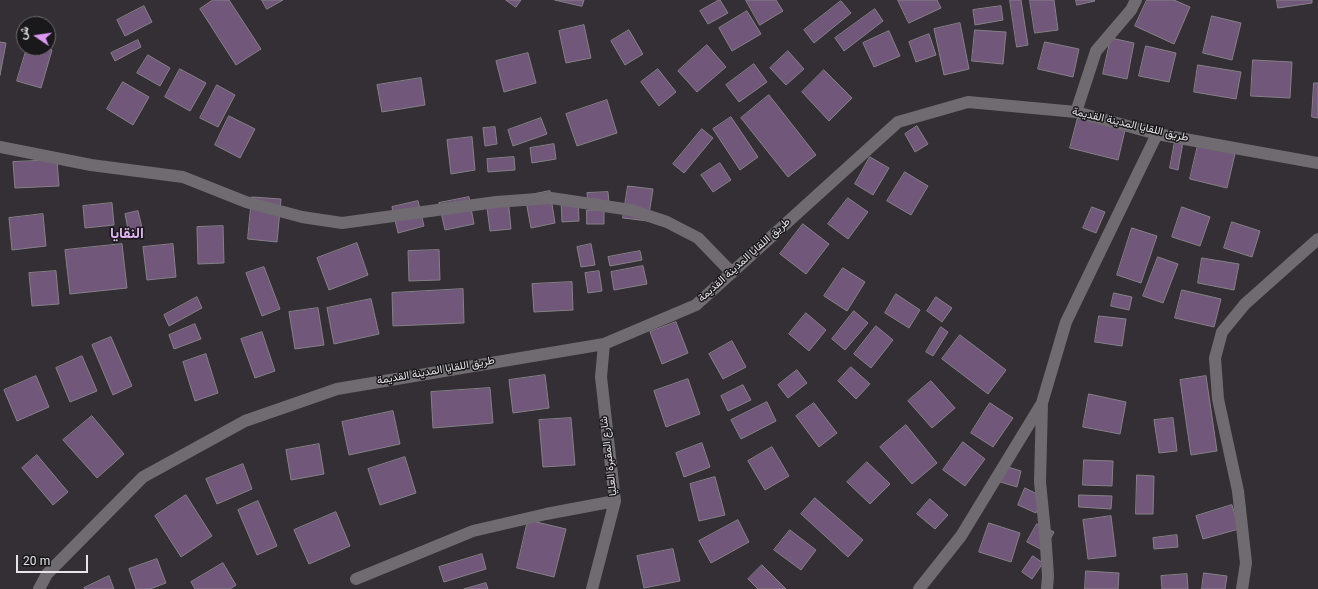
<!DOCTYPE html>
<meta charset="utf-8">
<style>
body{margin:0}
#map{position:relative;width:1318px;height:589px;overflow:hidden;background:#332f34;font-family:Georgia,Vazirmatn,serif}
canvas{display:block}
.north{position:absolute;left:16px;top:16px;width:40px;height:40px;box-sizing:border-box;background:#19181a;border:1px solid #6b6a6c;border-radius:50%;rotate:283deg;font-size:11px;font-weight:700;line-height:16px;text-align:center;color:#e6e4e7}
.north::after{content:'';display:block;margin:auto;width:14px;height:18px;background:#dc99f4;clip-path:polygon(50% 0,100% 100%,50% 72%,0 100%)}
.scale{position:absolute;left:16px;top:555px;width:72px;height:18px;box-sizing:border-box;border:2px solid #e6e4e7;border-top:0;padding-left:5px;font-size:12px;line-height:14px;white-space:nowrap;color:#e6e4e7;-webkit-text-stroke:3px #19181a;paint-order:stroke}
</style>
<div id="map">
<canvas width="1318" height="589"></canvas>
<div class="north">ش</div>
<div class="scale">20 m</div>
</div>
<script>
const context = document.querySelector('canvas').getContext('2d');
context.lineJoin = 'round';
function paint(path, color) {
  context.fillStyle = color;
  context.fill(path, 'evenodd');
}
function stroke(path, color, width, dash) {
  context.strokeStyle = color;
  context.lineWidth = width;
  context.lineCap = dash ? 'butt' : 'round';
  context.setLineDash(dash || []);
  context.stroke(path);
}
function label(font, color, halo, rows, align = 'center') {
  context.font = font + ' Georgia,Vazirmatn,serif';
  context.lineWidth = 3;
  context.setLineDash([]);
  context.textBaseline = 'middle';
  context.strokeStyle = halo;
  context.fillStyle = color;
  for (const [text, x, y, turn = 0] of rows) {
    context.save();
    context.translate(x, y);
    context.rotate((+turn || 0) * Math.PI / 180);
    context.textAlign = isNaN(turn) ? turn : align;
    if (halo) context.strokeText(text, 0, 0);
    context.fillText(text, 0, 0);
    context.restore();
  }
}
const building = new Path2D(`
 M 213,0 L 229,0 L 261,49 L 236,65 L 200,9 Z
 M 262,0 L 283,0 L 267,9 Z
 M 506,0 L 521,0 L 516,7 Z
 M 555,0 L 584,0 L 582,6 Z
 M 719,0 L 720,0 L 728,13 L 708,24 L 700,11 Z
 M 746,0 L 776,0 L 783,11 L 760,25 Z
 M 898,0 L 937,0 L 941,8 L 909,23 Z
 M 1010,0 L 1021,0 L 1028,45 L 1017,47 Z
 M 1030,0 L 1054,0 L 1058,30 L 1035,33 Z
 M 1076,0 L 1094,0 L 1095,1 L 1077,5 Z
 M 1147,0 L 1174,0 L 1190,7 L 1174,44 L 1135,26 Z
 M 1277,0 L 1312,0 L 1312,3 L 1278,8 Z
 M 841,1 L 851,13 L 814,43 L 804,30 Z
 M 144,6 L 152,22 L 125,36 L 117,20 Z
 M 1001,6 L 1003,20 L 975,25 L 973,10 Z
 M 875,9 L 883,21 L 844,51 L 835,38 Z
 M 747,11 L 761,34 L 732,51 L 719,28 Z
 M 1212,16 L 1241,23 L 1232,60 L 1203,53 Z
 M 960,23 L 969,69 L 944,75 L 934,29 Z
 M 584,25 L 591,58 L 566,63 L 559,31 Z
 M 629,30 L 643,54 L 625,65 L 611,41 Z
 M 975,30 L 1006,32 L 1003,64 L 972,61 Z
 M 889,31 L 900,56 L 874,67 L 863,43 Z
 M 929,34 L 936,55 L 916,62 L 909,42 Z
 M 1111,38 L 1134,43 L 1127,79 L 1103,74 Z
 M 138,40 L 141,47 L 115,61 L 111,53 Z
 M 0,42 L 6,43 L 0,75 Z
 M 1045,42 L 1079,49 L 1073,77 L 1038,69 Z
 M 707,45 L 726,67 L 697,92 L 678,71 Z
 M 1146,46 L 1176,53 L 1169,82 L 1139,76 Z
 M 27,48 L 46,48 L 52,50 L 41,88 L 17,81 Z
 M 788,51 L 804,69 L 786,85 L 770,68 Z
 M 528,53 L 536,83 L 504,92 L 496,61 Z
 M 148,55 L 170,68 L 160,86 L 137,73 Z
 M 1253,60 L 1292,62 L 1290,98 L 1251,96 Z
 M 754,64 L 767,82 L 739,102 L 726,85 Z
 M 1198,65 L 1241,72 L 1236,99 L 1194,92 Z
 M 180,69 L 206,83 L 190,111 L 165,97 Z
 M 658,69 L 676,92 L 659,106 L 641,82 Z
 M 824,70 L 852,98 L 829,121 L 802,92 Z
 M 421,78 L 425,105 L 382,112 L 377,85 Z
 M 123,82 L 149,97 L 133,125 L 107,109 Z
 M 1314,83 L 1318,83 L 1318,118 L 1312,117 Z
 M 217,85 L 235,95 L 218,127 L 200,118 Z
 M 769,95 L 816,155 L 788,177 L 741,118 Z
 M 607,100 L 617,133 L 577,146 L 566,114 Z
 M 1079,114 L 1126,126 L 1118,160 L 1070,148 Z
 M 229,116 L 255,129 L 240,158 L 215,145 Z
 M 731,117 L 758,157 L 740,170 L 713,129 Z
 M 541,118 L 547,134 L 513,146 L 508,130 Z
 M 917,126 L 928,144 L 915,152 L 905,134 Z
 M 495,127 L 497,144 L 485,146 L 483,128 Z
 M 702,129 L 713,138 L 684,173 L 673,164 Z
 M 472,137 L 475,170 L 451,174 L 447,140 Z
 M 1175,141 L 1183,142 L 1178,170 L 1170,168 Z
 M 554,144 L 556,159 L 532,163 L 530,148 Z
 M 1198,145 L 1235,154 L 1227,188 L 1190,179 Z
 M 514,157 L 515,170 L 488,172 L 487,159 Z
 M 870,157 L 889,168 L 873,195 L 855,184 Z
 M 57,160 L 59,186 L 15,188 L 13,162 Z
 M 720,163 L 731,180 L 713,192 L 701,175 Z
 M 905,172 L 928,186 L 911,215 L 887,201 Z
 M 628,186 L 653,189 L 648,221 L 623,218 Z
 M 550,191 L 555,223 L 531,228 L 525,196 Z
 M 608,192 L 609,203 L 588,204 L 587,193 Z
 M 252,197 L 281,199 L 277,242 L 248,239 Z
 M 469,197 L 474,224 L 445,230 L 439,203 Z
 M 578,197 L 579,221 L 562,222 L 561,198 Z
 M 508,198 L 511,229 L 490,231 L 486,200 Z
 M 848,198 L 868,212 L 848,239 L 828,224 Z
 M 418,201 L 424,226 L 398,233 L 392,207 Z
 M 112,203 L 114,225 L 85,228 L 83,206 Z
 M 1092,207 L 1105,212 L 1096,233 L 1083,228 Z
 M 1182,207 L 1210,217 L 1200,246 L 1172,237 Z
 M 587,210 L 604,210 L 604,224 L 587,224 Z
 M 138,211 L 144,236 L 130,239 L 125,214 Z
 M 43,214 L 46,246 L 12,250 L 9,218 Z
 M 1232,222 L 1260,231 L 1252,257 L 1224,248 Z
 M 803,224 L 829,244 L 806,274 L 780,254 Z
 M 223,226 L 224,263 L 198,264 L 197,227 Z
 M 1132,228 L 1157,236 L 1141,283 L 1117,275 Z
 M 357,243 L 368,275 L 329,290 L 317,258 Z
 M 122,244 L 127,288 L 70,294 L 65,250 Z
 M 173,244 L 176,277 L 147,280 L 143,247 Z
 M 591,244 L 595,265 L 581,267 L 577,247 Z
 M 439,250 L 440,280 L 409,281 L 408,251 Z
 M 640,251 L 642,260 L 610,266 L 608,257 Z
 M 1158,257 L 1178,264 L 1163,303 L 1143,296 Z
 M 1202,258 L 1239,264 L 1234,290 L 1198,283 Z
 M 643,266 L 647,284 L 614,290 L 611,272 Z
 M 264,267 L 280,309 L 262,316 L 246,273 Z
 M 843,268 L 865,282 L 847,311 L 824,296 Z
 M 56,271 L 59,304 L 32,306 L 29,273 Z
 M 599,271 L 602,291 L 588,293 L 585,273 Z
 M 572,282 L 573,310 L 534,312 L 532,284 Z
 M 463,289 L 464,323 L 393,326 L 392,293 Z
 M 1182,290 L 1221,299 L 1214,327 L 1175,318 Z
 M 1114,293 L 1132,297 L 1129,310 L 1111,306 Z
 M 896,294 L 920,310 L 909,328 L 885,313 Z
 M 197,297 L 202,308 L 169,326 L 164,315 Z
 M 936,297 L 952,308 L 942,322 L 927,311 Z
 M 371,299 L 379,334 L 334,344 L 327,308 Z
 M 318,308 L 324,345 L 295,349 L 289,312 Z
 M 854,311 L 868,323 L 845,350 L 832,339 Z
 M 806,313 L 826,330 L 809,351 L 789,334 Z
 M 1099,316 L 1126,319 L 1122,346 L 1095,342 Z
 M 676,322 L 688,353 L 662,364 L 650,332 Z
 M 195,324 L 201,339 L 174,349 L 169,335 Z
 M 876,326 L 893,340 L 871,368 L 854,354 Z
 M 941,327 L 948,332 L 933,356 L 926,352 Z
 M 262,332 L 275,371 L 255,378 L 241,339 Z
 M 960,335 L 1006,370 L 988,394 L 942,359 Z
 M 111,337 L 132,386 L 113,395 L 92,345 Z
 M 732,341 L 746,367 L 723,379 L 709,354 Z
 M 206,354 L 218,393 L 195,401 L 183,362 Z
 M 82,356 L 97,391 L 70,402 L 56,368 Z
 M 851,367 L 870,384 L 856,399 L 838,381 Z
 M 797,370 L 807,383 L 788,398 L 778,385 Z
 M 545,375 L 549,408 L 513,413 L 509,380 Z
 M 36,376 L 49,407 L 17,421 L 4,390 Z
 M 1206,376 L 1217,451 L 1191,455 L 1180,380 Z
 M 688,379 L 700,414 L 666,427 L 654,391 Z
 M 931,381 L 955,408 L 932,428 L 908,401 Z
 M 743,385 L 751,400 L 728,411 L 721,396 Z
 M 490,388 L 493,423 L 433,428 L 431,392 Z
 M 1089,394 L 1126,402 L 1120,434 L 1083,427 Z
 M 767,402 L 776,421 L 741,439 L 731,420 Z
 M 814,403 L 837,433 L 819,447 L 796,416 Z
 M 990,403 L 1013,418 L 993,447 L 971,433 Z
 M 393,411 L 400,444 L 349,455 L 342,422 Z
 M 92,416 L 124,454 L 97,478 L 63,440 Z
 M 571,418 L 575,465 L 543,467 L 539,420 Z
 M 1173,418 L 1177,451 L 1159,453 L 1154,420 Z
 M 906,425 L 937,463 L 912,484 L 880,447 Z
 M 963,442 L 985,459 L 965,486 L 943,470 Z
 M 702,443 L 710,467 L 684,477 L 676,453 Z
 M 319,444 L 324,474 L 291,480 L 286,450 Z
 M 772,447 L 789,476 L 765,490 L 748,461 Z
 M 37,455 L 68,492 L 53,505 L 22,468 Z
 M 405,457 L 416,493 L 380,505 L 368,469 Z
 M 1084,460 L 1113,461 L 1112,486 L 1083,485 Z
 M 867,462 L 890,484 L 870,504 L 847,482 Z
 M 243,464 L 252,489 L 217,504 L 206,479 Z
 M 1001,465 L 1021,471 L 1017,487 L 997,481 Z
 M 1137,475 L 1154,476 L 1153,514 L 1136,514 Z
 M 715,477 L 725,515 L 699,521 L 690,484 Z
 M 1025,488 L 1043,497 L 1036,513 L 1018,505 Z
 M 186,495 L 212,536 L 181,557 L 155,516 Z
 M 1079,495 L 1112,496 L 1111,509 L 1079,507 Z
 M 815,498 L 863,540 L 848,557 L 801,514 Z
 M 930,499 L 948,515 L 935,529 L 917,514 Z
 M 258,501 L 277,546 L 257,555 L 238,510 Z
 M 1232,505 L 1239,529 L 1203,539 L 1196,516 Z
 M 336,512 L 350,546 L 309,564 L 294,530 Z
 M 1111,516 L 1116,556 L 1088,559 L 1083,520 Z
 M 528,520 L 566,529 L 554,577 L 517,568 Z
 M 738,520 L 749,542 L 711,563 L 699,541 Z
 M 989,523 L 1020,533 L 1011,562 L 979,552 Z
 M 1037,524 L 1054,532 L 1044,551 L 1027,542 Z
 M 790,530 L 816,550 L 801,570 L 774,550 Z
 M 1177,535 L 1178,547 L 1154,549 L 1153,538 Z
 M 673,549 L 680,581 L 644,588 L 637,556 Z
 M 482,554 L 486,569 L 444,582 L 439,567 Z
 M 1033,556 L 1043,563 L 1032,579 L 1022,572 Z
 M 157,559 L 166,583 L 150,589 L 136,589 L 129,569 Z
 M 223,563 L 236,585 L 230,589 L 195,589 L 191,582 Z
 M 762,565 L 786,589 L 758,589 L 748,579 Z
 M 1086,571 L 1119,573 L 1118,589 L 1085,589 Z
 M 1204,573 L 1227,576 L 1225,589 L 1202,589 Z
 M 1187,574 L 1188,589 L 1162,589 L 1161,576 Z
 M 109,576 L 114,589 L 85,589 L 84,588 Z
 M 486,583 L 488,589 L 464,589 Z`);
const minor = new Path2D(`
 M 1076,112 L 1096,51 L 1131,10 L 1136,0
 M 0,147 L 91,165 L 183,177 L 246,202 L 302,217 L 342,223 L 496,202 L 551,198 L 631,210 L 667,222 L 698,238 L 732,273
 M 356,579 L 473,531 L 546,514 L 615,501
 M 39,589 L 47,574 L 143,477 L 245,421 L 337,389 L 604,344 L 696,305 L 898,122 L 968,102 L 1076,112 L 1157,134 L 1318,163
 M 592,589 L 615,501 L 601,377 L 604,344
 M 919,589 L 961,536 L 1042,403
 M 1047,589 L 1048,576 L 1045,532 L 1040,482 L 1042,403 L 1066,322 L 1157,134
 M 1242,589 L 1246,563 L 1238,491 L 1218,399 L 1215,358 L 1222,332 L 1245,304 L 1318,239`);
const streetNames = [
 ["طريق اللقايا المدينة القديمة",1130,126,13],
 ["طريق اللقايا المدينة القديمة",745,261,-42],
 ["طريق اللقايا المدينة القديمة",436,372,-10],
 ["شارع المقبرة العليا",610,456,-97]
];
const districtNames = [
 ["النقايا",127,236]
];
paint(building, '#71577a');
stroke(building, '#858187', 1);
stroke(minor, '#6f6b71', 12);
label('11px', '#e6e4e7', '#19181a', streetNames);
label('bold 15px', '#e1b3f2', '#19181a', districtNames);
</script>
